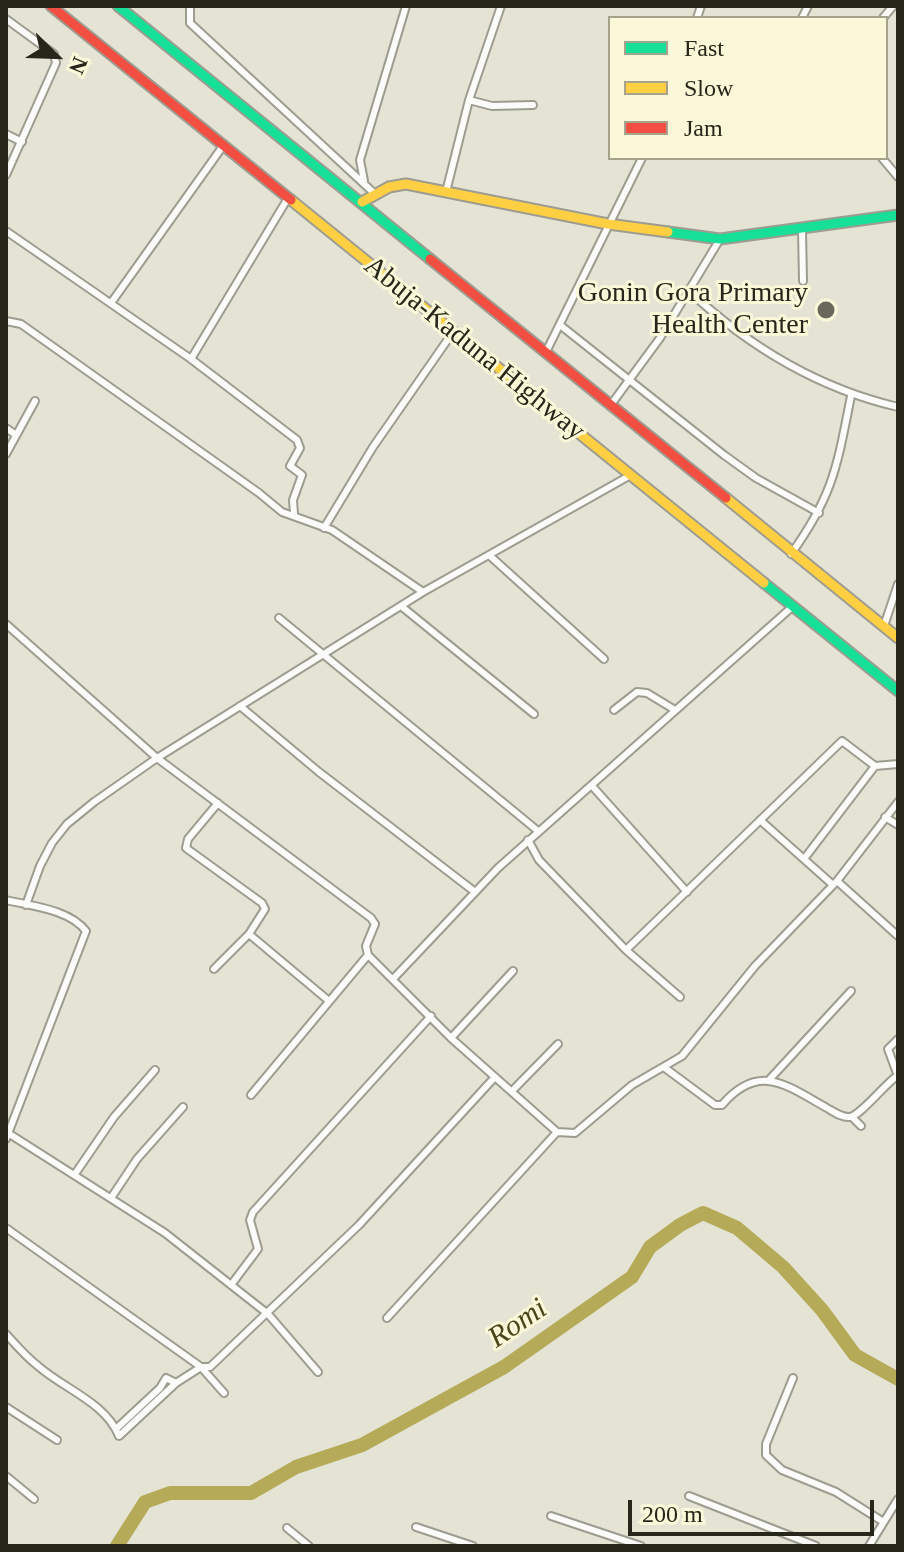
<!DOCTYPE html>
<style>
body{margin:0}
#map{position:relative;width:904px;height:1552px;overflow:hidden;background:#e5e4d4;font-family:"Times New Roman",serif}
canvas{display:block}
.frame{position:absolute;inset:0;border:8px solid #27261a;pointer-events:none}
.legend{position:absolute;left:608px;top:16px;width:280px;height:144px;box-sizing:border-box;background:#fbf7d9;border:2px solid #a6a38d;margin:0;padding:10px 14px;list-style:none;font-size:24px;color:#27261a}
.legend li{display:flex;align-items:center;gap:16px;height:40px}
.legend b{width:40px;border:2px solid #a6a38d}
.north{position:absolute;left:16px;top:16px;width:80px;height:80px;-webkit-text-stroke:6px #fbf7d9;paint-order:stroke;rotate:113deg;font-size:22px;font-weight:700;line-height:32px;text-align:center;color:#27261a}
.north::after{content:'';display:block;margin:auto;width:28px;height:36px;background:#27261a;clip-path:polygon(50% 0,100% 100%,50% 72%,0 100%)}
.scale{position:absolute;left:628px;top:1500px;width:246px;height:36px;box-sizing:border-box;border:4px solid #27261a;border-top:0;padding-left:10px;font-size:24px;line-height:28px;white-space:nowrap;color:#27261a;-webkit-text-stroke:6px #fbf7d9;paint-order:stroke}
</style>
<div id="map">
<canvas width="904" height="1552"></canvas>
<div class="frame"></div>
<ul class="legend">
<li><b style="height:10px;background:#16e098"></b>Fast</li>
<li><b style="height:10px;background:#ffcf43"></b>Slow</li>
<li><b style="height:10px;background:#f24e42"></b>Jam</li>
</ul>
<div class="north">N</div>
<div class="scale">200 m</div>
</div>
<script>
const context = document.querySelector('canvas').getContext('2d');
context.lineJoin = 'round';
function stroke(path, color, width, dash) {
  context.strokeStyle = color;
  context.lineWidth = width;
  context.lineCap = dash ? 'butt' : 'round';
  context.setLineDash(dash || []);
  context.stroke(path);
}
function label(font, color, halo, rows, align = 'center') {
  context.font = font + ' "Times New Roman",serif';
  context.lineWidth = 6;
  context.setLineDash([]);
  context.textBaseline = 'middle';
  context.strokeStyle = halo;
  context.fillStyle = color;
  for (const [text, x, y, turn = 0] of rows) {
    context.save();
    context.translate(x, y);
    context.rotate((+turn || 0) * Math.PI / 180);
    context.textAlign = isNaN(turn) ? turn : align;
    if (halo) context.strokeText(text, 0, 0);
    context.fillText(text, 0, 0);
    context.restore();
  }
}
const river = new Path2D(`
 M 117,1546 L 145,1502 L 170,1493 L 251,1493 L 296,1467 L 362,1445 L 504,1367 L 632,1277 L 650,1247 L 680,1225 L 703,1213 L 737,1228 L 783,1267 L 822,1310 L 855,1355 L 898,1379`);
const street = new Path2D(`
 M 190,6 L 190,23 L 375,194
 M 697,18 L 701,6
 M 802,18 L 808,6
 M 883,18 L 893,6
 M 6,19 L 54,54 L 56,63 L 6,175
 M 469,100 L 492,106 L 533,105
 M 6,134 L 22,142
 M 882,158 L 898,177
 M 364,181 L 360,160 L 406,6
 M 446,192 L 469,100 L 501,6
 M 802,230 L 803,281
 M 6,231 L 191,359 L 297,440 L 300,448 L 290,466 L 302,475 L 293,500 L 294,514
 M 688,290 C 749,347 817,388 898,407
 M 111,303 L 223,146
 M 6,321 L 21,324 L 259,493 L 282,512 L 332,530 L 423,592
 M 560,325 L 724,455 L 756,478 L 819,513
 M 546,352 L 642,158
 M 191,359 L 288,198
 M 610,406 L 660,338 L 720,239
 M 6,428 L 16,435
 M 6,454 L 35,401
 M 324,528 L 373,447 L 453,332
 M 791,554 C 834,494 837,466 851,396
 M 489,555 L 604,659
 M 401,606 L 534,714
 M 279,618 L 538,831
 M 6,624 L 157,758 L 371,918 L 375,924 L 366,946 L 368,955 L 451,1038 L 557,1132 L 575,1133 L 632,1085 L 682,1056 L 755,966 L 837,881 L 898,802
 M 884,626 L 898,584
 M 240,706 L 319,772 L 475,892
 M 614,710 L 637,692 L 647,693 L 675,710
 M 593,787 L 687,892
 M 885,817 L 898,825
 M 760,820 L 833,885
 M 528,840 L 539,860 L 626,950 L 842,741 L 875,766 L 898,764
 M 804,859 L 875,766
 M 837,881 L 898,936
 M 6,900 C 31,906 69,909 86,931 L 6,1139
 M 26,905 L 40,866 L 52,843 L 67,824 L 94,802 L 157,758 L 423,592 L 629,476
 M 249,934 L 329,1001
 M 626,950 L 680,997
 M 214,969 L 249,934 L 265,909 L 262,903 L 186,848 L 188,839 L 218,803
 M 393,979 L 498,868 L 792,607
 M 451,1038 L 513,971
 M 665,1068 L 715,1105 L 722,1105 C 759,1062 786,1085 827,1108 C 834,1112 842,1118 850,1117 C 861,1115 885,1084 897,1076
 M 898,1076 L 888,1049 L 898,1039
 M 769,1080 L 851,991
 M 512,1091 L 558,1044
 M 251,1095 L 368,955
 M 852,1117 L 861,1126
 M 8,1133 L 165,1233 L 268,1314 L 318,1372
 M 75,1174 L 114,1117 L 155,1070
 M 111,1198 L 137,1159 L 183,1107
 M 6,1228 L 201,1367 L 224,1393
 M 231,1285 L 258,1249 L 250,1220 L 253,1212 L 431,1016
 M 387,1318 L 557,1132
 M 6,1334 C 16,1345 26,1357 38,1366 C 64,1389 105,1402 119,1436 L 176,1383
 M 793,1378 L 766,1444 L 766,1455 L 782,1470 L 836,1492 L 882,1521
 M 6,1407 L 57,1440
 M 116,1429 L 160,1388 L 166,1378 L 176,1383 L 201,1367 L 210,1367 L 359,1225 L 494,1078
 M 6,1476 L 34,1499
 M 689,1496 L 816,1546
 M 551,1516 L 641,1546
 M 416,1527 L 473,1546
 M 287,1528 L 309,1546
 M 869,1546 L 898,1499`);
const fast = new Path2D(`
 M 118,6 L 430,259
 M 668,232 L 720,239 L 898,215
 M 764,583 L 898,691`);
const slow = new Path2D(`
 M 291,200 L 764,583
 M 362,202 L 389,187 L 406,184 L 608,224 L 668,232
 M 726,498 L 898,638`);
const jam = new Path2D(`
 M 51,6 L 291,200
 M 430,259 L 726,498`);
const markers = [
 [826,310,10,"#6a685b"]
];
const poiNames = [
 ["Gonin Gora Primary",808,294],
 ["Health Center",808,326]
];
const streetNames = [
 ["Abuja-Kaduna Highway",474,349,39]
];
const waterNames = [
 ["Romi",518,1324,-34]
];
stroke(river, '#b4aa57', 14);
stroke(street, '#9d9c90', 10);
stroke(fast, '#9d9c90', 13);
stroke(slow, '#9d9c90', 13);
stroke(jam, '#9d9c90', 13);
stroke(street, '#fbfbf9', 6);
stroke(fast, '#16e098', 9);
stroke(slow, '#ffcf43', 9);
stroke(jam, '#f24e42', 9);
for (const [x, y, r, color] of markers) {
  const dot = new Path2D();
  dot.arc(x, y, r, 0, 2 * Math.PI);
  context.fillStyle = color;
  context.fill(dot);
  stroke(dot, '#fbf7d9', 3);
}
label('28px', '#27261a', '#fbf7d9', poiNames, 'right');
label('28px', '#27261a', '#fbf7d9', streetNames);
label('italic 30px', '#4b451a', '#fbf7d9', waterNames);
</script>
